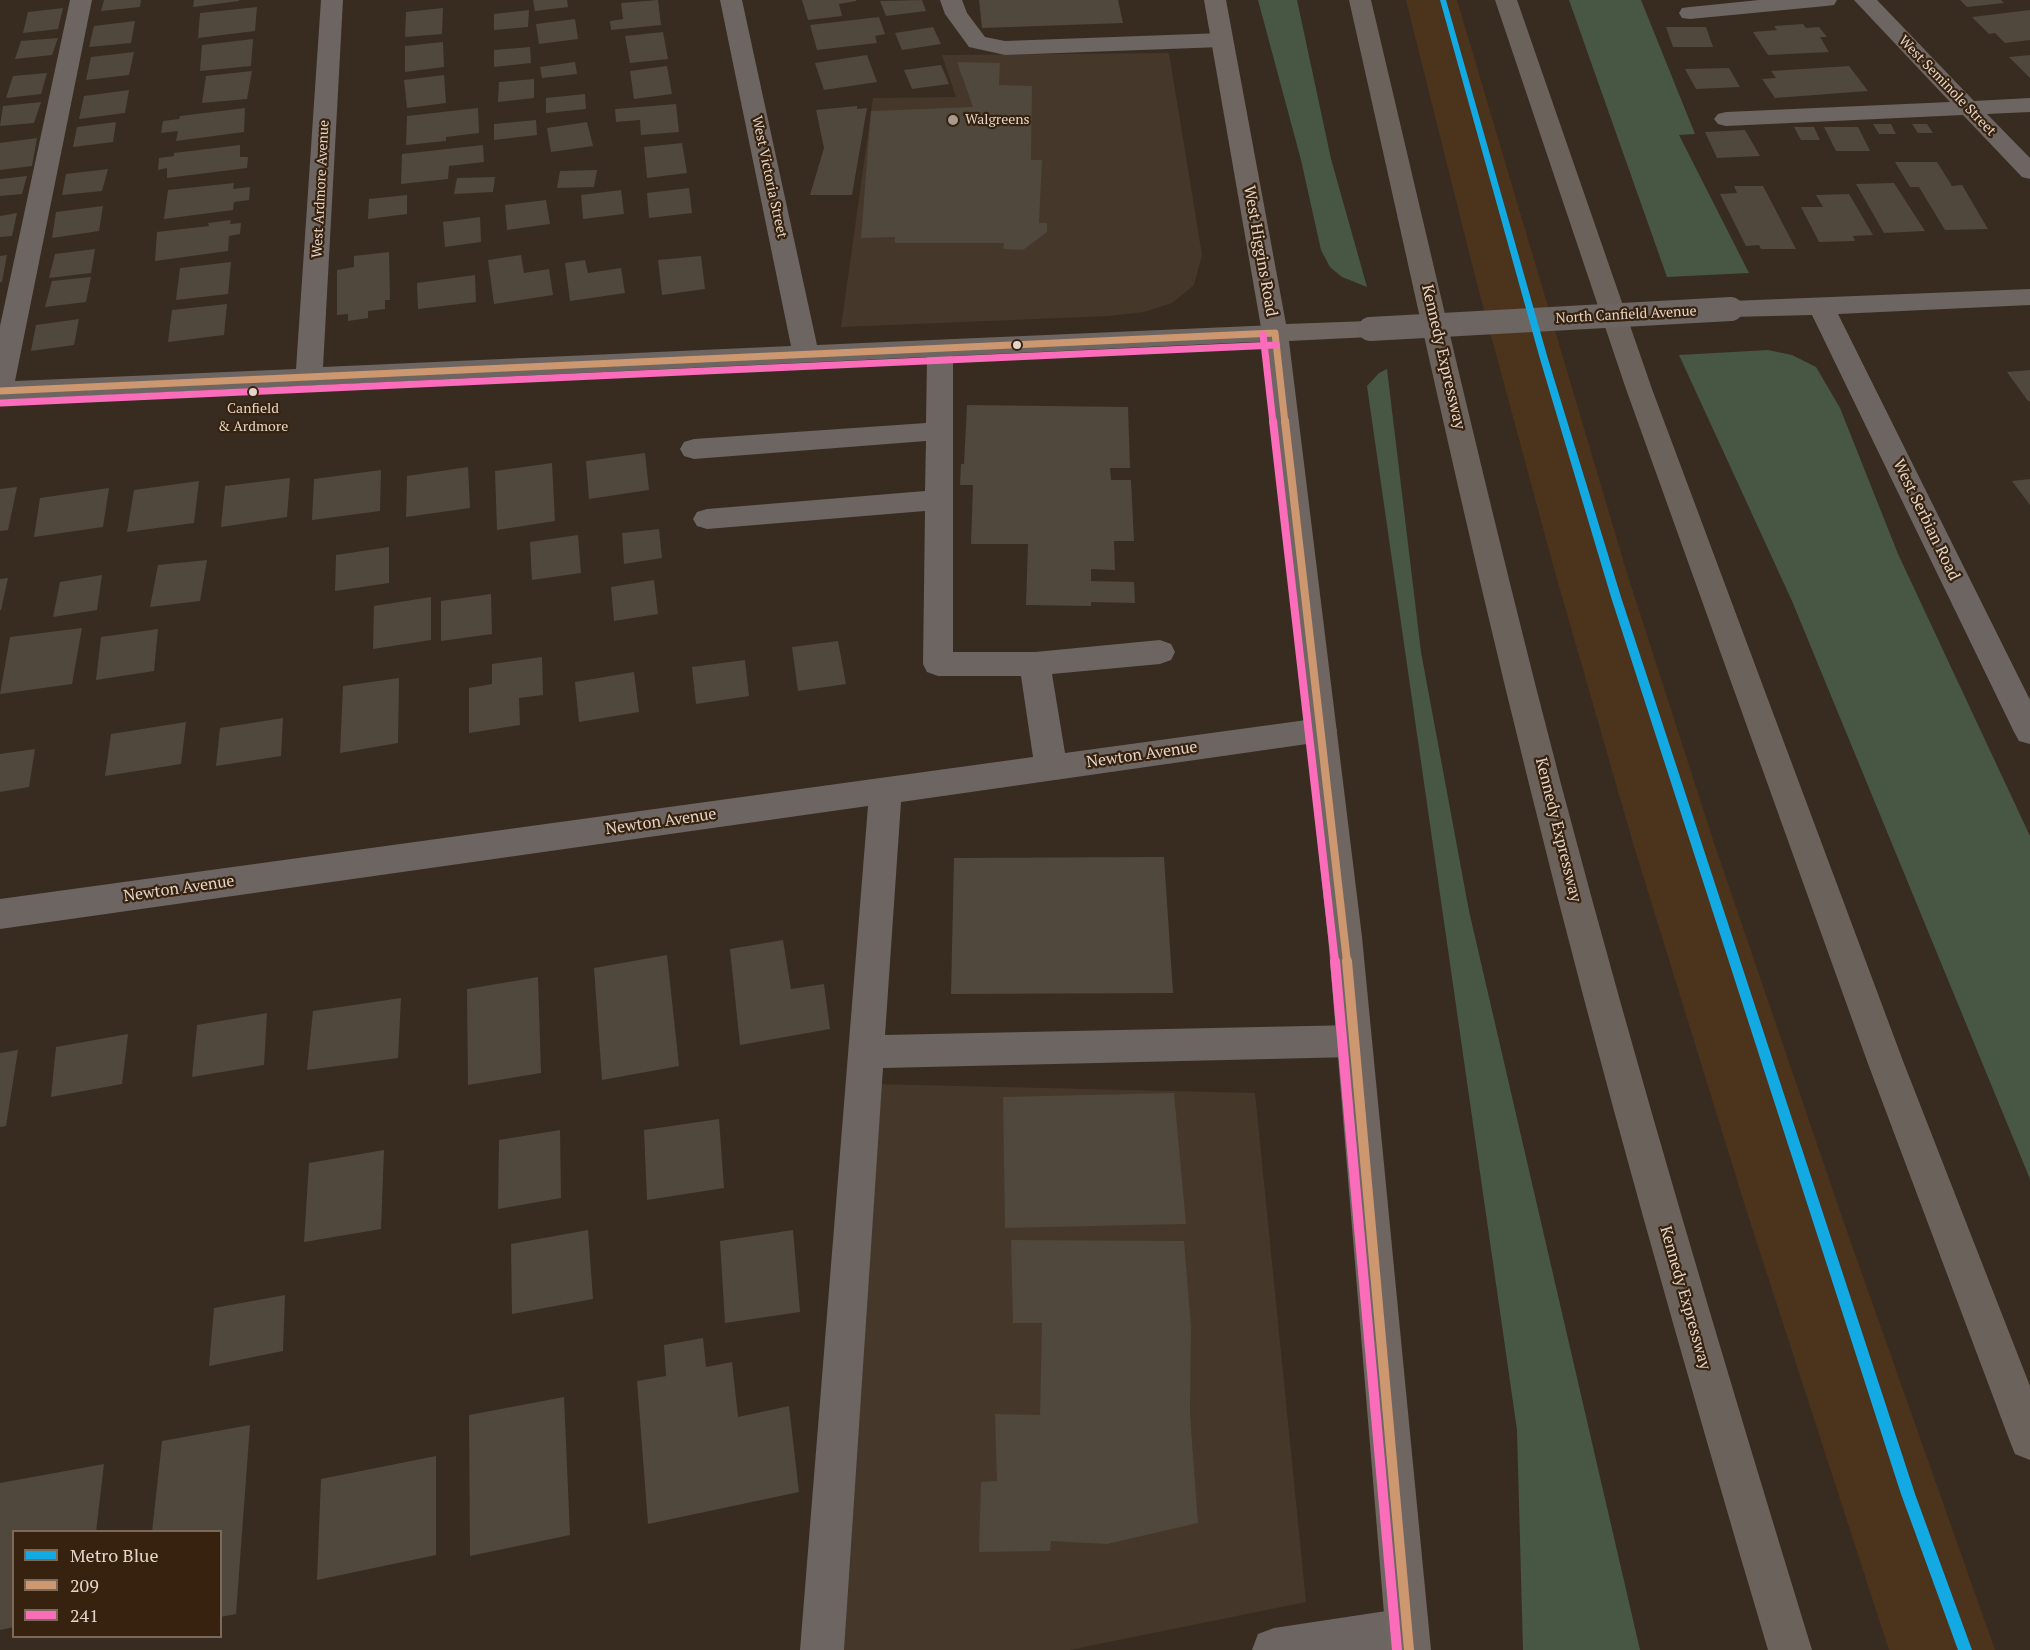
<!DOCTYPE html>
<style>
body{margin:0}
#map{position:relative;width:2030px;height:1650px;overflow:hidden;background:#382c21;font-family:"PT Serif",serif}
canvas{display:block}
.legend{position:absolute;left:12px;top:1530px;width:210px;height:108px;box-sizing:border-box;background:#36220e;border:2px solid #7b6a59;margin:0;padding:8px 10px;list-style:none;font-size:18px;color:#e3d5c9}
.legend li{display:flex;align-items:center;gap:12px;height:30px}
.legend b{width:30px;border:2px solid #7b6a59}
</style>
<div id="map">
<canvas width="2030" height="1650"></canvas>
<ul class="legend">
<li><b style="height:8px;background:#13aae3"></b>Metro Blue</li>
<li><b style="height:8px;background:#cd976f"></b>209</li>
<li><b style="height:8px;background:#fb6dba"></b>241</li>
</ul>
</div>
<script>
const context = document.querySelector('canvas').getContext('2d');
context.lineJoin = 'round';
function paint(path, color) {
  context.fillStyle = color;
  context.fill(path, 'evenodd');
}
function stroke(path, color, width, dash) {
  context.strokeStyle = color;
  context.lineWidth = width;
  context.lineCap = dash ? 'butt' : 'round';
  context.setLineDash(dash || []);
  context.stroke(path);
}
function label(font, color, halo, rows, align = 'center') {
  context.font = font + ' "PT Serif",serif';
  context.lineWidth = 4.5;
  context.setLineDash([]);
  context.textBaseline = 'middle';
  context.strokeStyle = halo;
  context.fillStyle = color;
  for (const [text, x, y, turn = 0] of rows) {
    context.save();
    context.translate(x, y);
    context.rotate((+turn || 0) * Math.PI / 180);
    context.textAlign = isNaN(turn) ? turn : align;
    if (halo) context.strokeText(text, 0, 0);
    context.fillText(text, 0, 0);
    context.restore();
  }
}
const commercial = new Path2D(`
 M 1169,53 L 1202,255 L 1194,285 L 1172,303 L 1144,312 L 1109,316 L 841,327 L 873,98 L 956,97 L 942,55 Z
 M 874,1084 L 1255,1093 L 1306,1602 L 1069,1650 L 844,1650 Z`);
const built = new Path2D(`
 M 1406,0 L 1457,0 L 1626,570 L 1713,840 L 1844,1223 L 1995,1650 L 1889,1650 L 1746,1209 L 1633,843 L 1553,565 L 1475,276 Z`);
const green = new Path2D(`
 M 1258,0 L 1297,0 L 1331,159 L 1367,287 L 1342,277 L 1330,267 L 1321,250 L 1301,160 Z
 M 1569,0 L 1641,0 L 1695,134 L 1679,135 L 1749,273 L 1667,277 Z
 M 1768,350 L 1792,355 L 1816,367 L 1840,408 L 1898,554 L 2030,836 L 2030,1179 L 1792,601 L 1679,355 Z
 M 1387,369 L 1421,652 L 1469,911 L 1640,1650 L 1523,1650 L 1517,1430 L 1367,386 L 1379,373 Z`);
const building = new Path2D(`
 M 104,0 L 141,0 L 140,7 L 101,11 Z
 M 194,0 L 239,0 L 239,1 L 193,7 Z
 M 533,0 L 567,0 L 568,7 L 535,11 Z
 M 658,0 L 661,25 L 611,30 L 610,21 L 623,19 L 621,3 Z
 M 802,0 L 856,0 L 856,1 L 839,4 L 842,16 L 808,20 Z
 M 922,0 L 926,11 L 886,16 L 880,1 Z
 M 979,0 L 1118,0 L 1123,23 L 982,28 Z
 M 1960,0 L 2001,0 L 2004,3 L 1967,7 Z
 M 257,7 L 255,31 L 198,38 L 200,13 Z
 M 63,8 L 58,29 L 23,33 L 28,12 Z
 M 443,8 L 442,34 L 405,37 L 406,12 Z
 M 529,10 L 528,27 L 494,30 L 494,14 Z
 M 2030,10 L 2030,40 L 2005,43 L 1995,33 L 1989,34 L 1972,17 Z
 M 879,17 L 885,34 L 875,36 L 877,43 L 817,50 L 810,25 Z
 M 575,19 L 578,39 L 539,44 L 536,24 Z
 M 135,21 L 131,43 L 89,47 L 94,26 Z
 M 1803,24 L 1806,28 L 1819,27 L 1827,37 L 1820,37 L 1829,52 L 1768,55 L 1753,32 L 1777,30 L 1774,26 Z
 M 933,27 L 941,44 L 902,50 L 895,33 Z
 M 1666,27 L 1706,27 L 1713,47 L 1673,47 Z
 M 663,32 L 668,59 L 630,63 L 625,36 Z
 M 58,38 L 52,55 L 15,59 L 21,41 Z
 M 253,39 L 251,66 L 200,71 L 202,45 Z
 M 443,42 L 444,67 L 405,72 L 405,46 Z
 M 530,47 L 531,63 L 494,67 L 494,50 Z
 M 134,52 L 129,75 L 86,80 L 91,57 Z
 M 867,55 L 877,82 L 824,90 L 815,63 Z
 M 2030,55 L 2030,78 L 2009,57 Z
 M 575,62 L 577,74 L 542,78 L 540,67 Z
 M 957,62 L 1000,63 L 999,85 L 1032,86 L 1031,160 L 1042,160 L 1039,223 L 1047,223 L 1047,232 L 1023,250 L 1003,249 L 1004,243 L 895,243 L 895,237 L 861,238 L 871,111 L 973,107 Z
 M 941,65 L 949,84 L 912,89 L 904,70 Z
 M 667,66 L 672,94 L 634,99 L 630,71 Z
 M 1849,66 L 1868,91 L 1775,98 L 1762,79 L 1776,78 L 1771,71 Z
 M 1729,68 L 1740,87 L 1696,89 L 1685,69 Z
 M 252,71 L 247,99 L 202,103 L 206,76 Z
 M 47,73 L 41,94 L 6,98 L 13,76 Z
 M 444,75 L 446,103 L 407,108 L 404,80 Z
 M 534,79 L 534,98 L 498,102 L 499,82 Z
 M 129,90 L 125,113 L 79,119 L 84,96 Z
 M 585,94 L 586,109 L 546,113 L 546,98 Z
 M 41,102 L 34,123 L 0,126 L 3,106 Z
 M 676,104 L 679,132 L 641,135 L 640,120 L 616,122 L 615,109 Z
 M 857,106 L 857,109 L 867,108 L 852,195 L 810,195 L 824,148 L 816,110 Z
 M 245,108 L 244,132 L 176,141 L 178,131 L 161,133 L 163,121 L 179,119 L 180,116 Z
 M 478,108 L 479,133 L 446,137 L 446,141 L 406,145 L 407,116 Z
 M 536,120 L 537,135 L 494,140 L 494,124 Z
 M 116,122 L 113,142 L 73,147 L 77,127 Z
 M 587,122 L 593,146 L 551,152 L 547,128 Z
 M 1873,124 L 1891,124 L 1896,134 L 1879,134 Z
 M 1912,124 L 1927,124 L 1933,133 L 1918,133 Z
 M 1794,127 L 1814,127 L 1820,140 L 1801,140 Z
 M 1824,127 L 1858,127 L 1870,151 L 1836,151 Z
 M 1745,130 L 1760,156 L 1717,158 L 1705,132 Z
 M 37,138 L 32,166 L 0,170 L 0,143 Z
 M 682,143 L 687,173 L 647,178 L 644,147 Z
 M 240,145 L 240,157 L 248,157 L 247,168 L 167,178 L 167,168 L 158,170 L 159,158 L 174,156 L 174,153 Z
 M 483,145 L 484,162 L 449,166 L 448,179 L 401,184 L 402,154 Z
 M 1895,162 L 1937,162 L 1952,186 L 1962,185 L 1988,229 L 1945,230 L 1919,187 L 1910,187 Z
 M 108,169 L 102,191 L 62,195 L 66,174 Z
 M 597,170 L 594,187 L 557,188 L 560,171 Z
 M 27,176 L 22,194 L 0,196 L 0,179 Z
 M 495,177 L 493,192 L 454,194 L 457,178 Z
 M 234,183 L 233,189 L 250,187 L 249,200 L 234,202 L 233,210 L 164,219 L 168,190 Z
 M 1894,183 L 1925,231 L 1884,233 L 1856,184 Z
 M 1734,186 L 1763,186 L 1796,249 L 1761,249 L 1759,245 L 1746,246 L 1720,194 L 1737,193 Z
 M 689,188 L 692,213 L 649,218 L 647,193 Z
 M 621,190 L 624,214 L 583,219 L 581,195 Z
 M 1849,194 L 1873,235 L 1853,236 L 1855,241 L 1819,242 L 1801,207 L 1823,207 L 1816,195 Z
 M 407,195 L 407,214 L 368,219 L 369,199 Z
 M 546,200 L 550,224 L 507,230 L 505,205 Z
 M 103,206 L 99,231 L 52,238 L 56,212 Z
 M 17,213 L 12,236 L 0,237 L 0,216 Z
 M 480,217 L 481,242 L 445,247 L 443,222 Z
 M 231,220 L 230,224 L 241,223 L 240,234 L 229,236 L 228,251 L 155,261 L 157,232 L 209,226 L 208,223 Z
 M 95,249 L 91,273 L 49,278 L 55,254 Z
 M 389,252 L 390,300 L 385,300 L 385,309 L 368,311 L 368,318 L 348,321 L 348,314 L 337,315 L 337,270 L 354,267 L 354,256 Z
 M 7,255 L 2,282 L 0,282 L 0,256 Z
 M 521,255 L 524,273 L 549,269 L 553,295 L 494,304 L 488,260 Z
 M 701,256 L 705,289 L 662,295 L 658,260 Z
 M 585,260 L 588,273 L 621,268 L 625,293 L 570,301 L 565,263 Z
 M 231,262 L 228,294 L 176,300 L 180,268 Z
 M 475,275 L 476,302 L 418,309 L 417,283 Z
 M 91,277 L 86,302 L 45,307 L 52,281 Z
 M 227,304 L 224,335 L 168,342 L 172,310 Z
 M 79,319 L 74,345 L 31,351 L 36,325 Z
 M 2030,370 L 2030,401 L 2028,401 L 2007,372 Z
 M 967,405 L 1128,407 L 1130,468 L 1110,468 L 1111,480 L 1131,480 L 1134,541 L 1114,541 L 1115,570 L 1091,569 L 1091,581 L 1134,582 L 1135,603 L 1091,602 L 1091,606 L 1026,605 L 1028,544 L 971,544 L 973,485 L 960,485 L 961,464 L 964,464 Z
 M 645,453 L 649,490 L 589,499 L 586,461 Z
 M 552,463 L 555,521 L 497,530 L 495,471 Z
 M 468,467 L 470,508 L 406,517 L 407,476 Z
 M 381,470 L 380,511 L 312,520 L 314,479 Z
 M 290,478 L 287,517 L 221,527 L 225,486 Z
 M 2030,479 L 2030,505 L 2012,481 Z
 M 199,481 L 194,523 L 127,532 L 134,490 Z
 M 17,487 L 8,530 L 0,531 L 0,489 Z
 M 109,488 L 103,527 L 34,537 L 40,498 Z
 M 659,529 L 662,558 L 624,564 L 622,533 Z
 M 578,535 L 581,573 L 532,580 L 530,542 Z
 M 389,547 L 389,583 L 335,591 L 336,555 Z
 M 207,560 L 200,601 L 150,607 L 158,565 Z
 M 102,575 L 97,610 L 53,617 L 60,582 Z
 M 8,578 L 1,610 L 0,610 L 0,579 Z
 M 654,580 L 658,614 L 614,621 L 611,587 Z
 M 491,594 L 492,634 L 441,641 L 441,601 Z
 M 431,597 L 431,640 L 373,649 L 374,606 Z
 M 82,628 L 72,684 L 0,694 L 10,637 Z
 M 158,629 L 154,671 L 96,680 L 101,637 Z
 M 838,641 L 846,684 L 798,691 L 792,647 Z
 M 542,657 L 543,695 L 519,698 L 520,725 L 469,733 L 469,688 L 492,684 L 492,664 Z
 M 745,660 L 749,696 L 696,704 L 692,667 Z
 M 634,672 L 639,712 L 579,722 L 575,682 Z
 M 399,678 L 398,743 L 340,753 L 343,686 Z
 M 283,718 L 281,756 L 216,766 L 220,728 Z
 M 186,722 L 181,764 L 105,776 L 111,734 Z
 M 35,749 L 29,787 L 0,792 L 0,754 Z
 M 1164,857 L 1173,993 L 951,994 L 954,858 Z
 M 783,940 L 791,989 L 824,984 L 830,1029 L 740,1045 L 730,949 Z
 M 667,955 L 679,1066 L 602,1080 L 594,968 Z
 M 538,977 L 541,1073 L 468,1085 L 467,989 Z
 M 401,998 L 398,1058 L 307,1070 L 313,1011 Z
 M 267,1013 L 264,1065 L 192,1077 L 197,1025 Z
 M 128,1034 L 122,1084 L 51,1097 L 56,1047 Z
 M 18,1050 L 6,1126 L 0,1127 L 0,1053 Z
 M 1174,1093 L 1186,1224 L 1005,1228 L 1003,1097 Z
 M 719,1119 L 724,1188 L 647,1200 L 644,1130 Z
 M 560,1130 L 561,1198 L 498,1209 L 499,1140 Z
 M 384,1150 L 381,1229 L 304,1242 L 309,1163 Z
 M 588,1230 L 593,1299 L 512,1314 L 511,1244 Z
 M 793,1230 L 800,1312 L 725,1323 L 720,1241 Z
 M 1011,1240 L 1184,1241 L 1191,1326 L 1190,1415 L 1198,1523 L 1107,1544 L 1051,1541 L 1050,1551 L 979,1552 L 981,1482 L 997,1481 L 995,1414 L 1040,1415 L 1042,1323 L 1013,1323 Z
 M 285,1295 L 283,1351 L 209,1366 L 214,1308 Z
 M 703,1338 L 706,1367 L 732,1362 L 738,1417 L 789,1406 L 799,1492 L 648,1524 L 637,1381 L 666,1376 L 664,1345 Z
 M 564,1397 L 570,1535 L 470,1556 L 469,1415 Z
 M 250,1425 L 236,1614 L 220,1617 L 220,1532 L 152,1532 L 162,1441 Z
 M 436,1456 L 436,1555 L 317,1580 L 321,1479 Z
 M 104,1464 L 96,1532 L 14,1532 L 14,1627 L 0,1630 L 0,1483 Z`);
const minor = new Path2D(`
 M 70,0 L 92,0 L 15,381 L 296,369 L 321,0 L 343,0 L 323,367 L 791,346 L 720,0 L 742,0 L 817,345 L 1275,325 L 1284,327 L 1288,333 L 1284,339 L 1275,341 L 953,356 L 953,652 L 1035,652 L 1160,640 L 1171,644 L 1175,652 L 1171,660 L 1160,664 L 1052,674 L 1065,753 L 1321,718 L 1332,721 L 1337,730 L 1332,739 L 1321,742 L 901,802 L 885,1035 L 1354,1025 L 1367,1030 L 1372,1041 L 1367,1052 L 1354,1057 L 883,1068 L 844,1650 L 800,1650 L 868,806 L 0,929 L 0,899 L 1033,757 L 1021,676 L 938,676 L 927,672 L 923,664 L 925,511 L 707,529 L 697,526 L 693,519 L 697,512 L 707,509 L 925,491 L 926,441 L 694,459 L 684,456 L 680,449 L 684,442 L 694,439 L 926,423 L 927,357 L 0,400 L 0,326 Z
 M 940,0 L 962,0 L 967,13 L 985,37 L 1005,41 L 1222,33 L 1230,35 L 1233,40 L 1230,45 L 1222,47 L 1005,55 L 969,47 L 945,14 Z
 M 1759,0 L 1837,0 L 1834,5 L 1826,6 L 1690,19 L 1682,18 L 1679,13 L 1682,8 L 1690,7 Z
 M 1854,0 L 1877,0 L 1974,101 L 2030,98 L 2030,112 L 1987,114 L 2030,158 L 2030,179 L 2022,177 L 1963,115 L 1726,126 L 1718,124 L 1714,119 L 1718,114 L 1726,112 L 1950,102 Z
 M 2030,289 L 2030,305 L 1838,314 L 2030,700 L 2030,744 L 2019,741 L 2014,732 L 1812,315 L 1731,317 L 1722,315 L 1718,309 L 1722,303 L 1731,301 Z
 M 1406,1608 L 1422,1614 L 1428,1630 L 1422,1646 L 1411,1650 L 1252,1650 L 1258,1634 L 1274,1628 Z`);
const major = new Path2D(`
 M 1204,0 L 1226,0 L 1286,324 L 1370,321 L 1379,323 L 1383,329 L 1379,335 L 1370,337 L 1289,341 L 1362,937 L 1431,1650 L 1387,1650 L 1328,937 L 1262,333 Z`);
const highway = new Path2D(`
 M 1349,0 L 1371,0 C 1433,262 1493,524 1561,784 C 1638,1075 1724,1363 1812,1650 L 1768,1650 C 1683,1363 1601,1075 1529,784 C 1464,524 1408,261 1349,0 Z
 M 1495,0 L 1517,0 L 1652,389 L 1903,1061 L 2030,1386 L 2030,1460 L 2015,1454 L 2009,1439 L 1867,1061 L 1626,389 Z`);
const minorBridge = new Path2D(`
 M 1370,329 L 1731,309`);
const bus1Far2 = new Path2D(`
 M 1275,333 L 1285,423
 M 0,391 L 1275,333`);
const bus1Far1 = new Path2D(`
 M 1285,421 L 1347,962`);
const bus1 = new Path2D(`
 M 1347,961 L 1409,1650`);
const bus2Far2 = new Path2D(`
 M 1263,334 L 1273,423
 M 1,403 L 1276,345`);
const bus2Far1 = new Path2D(`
 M 1273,421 L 1335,962`);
const bus2 = new Path2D(`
 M 1335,961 L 1397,1650`);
const metro1 = new Path2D(`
 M 1440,0 L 1446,0 L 1548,359 L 1621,597 L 1915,1494 L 1972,1650 L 1958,1650 L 1901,1494 L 1611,597 L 1540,359 Z`);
const markers = [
 [953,120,6,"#a79a8e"],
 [1017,345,5,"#e3d5c9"],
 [253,392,5,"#e3d5c9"]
];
const farStreetnames = [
 ["West Seminole Street",1947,86,46],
 ["West Victoria Street",769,177,78],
 ["West Ardmore Avenue",321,189,-87],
 ["North Canfield Avenue",1626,315,-3]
];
const farPoinames = [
 ["Walgreens",965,120]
];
const busNames = [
 ["Canfield",253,409],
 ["& Ardmore",253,427]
];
const streetNames = [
 ["West Higgins Road",1260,251,80],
 ["Kennedy Expressway",1443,357,77],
 ["West Serbian Road",1926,520,64],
 ["Newton Avenue",1142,755,-8],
 ["Newton Avenue",661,822,-8],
 ["Kennedy Expressway",1558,830,76],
 ["Newton Avenue",179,889,-8],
 ["Kennedy Expressway",1685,1298,74]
];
paint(commercial, '#45372a');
paint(built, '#4c331c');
paint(green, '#475744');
paint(building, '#50473d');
paint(minor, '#6d6562');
paint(major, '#6f6561');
paint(highway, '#6c625c');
stroke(minorBridge, '#6d6562', 24);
stroke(bus1Far2, '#cd976f', 7);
stroke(bus1Far1, '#cd976f', 8);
stroke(bus1, '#cd976f', 10);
stroke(bus2Far2, '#fb6dba', 7);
stroke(bus2Far1, '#fb6dba', 8);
stroke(bus2, '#fb6dba', 10);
paint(metro1, '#13aae3');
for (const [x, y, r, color] of markers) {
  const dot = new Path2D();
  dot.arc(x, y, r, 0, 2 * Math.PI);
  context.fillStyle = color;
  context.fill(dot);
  stroke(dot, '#36220e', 2);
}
label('14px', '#e3d5c9', '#36220e', farStreetnames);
label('14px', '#e3d5c9', '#36220e', farPoinames, 'left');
label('14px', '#e3d5c9', '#36220e', busNames);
label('16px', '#e3d5c9', '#36220e', streetNames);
</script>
